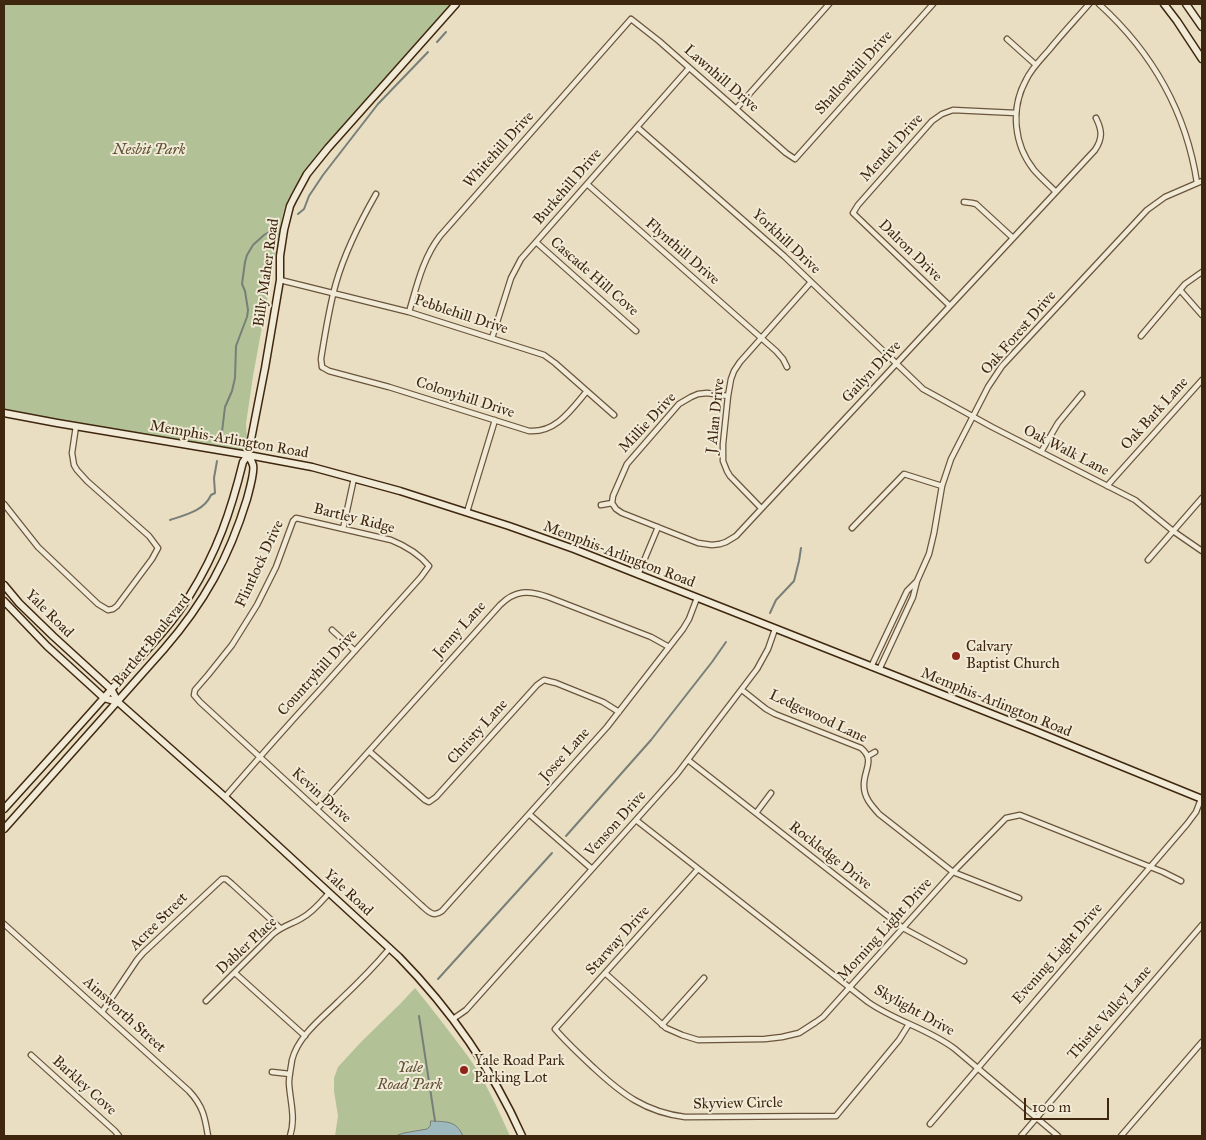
<!DOCTYPE html>
<style>
body{margin:0}
#map{position:relative;width:1206px;height:1140px;overflow:hidden;background:#e9dec1;font-family:"IM FELL Great Primer",serif}
canvas{display:block}
.frame{position:absolute;inset:0;border:5px solid #3f270f;pointer-events:none}
.scale{position:absolute;left:1024px;top:1098px;width:85px;height:22px;box-sizing:border-box;border:2px solid #3f270f;border-top:0;padding-left:6px;font-size:15px;line-height:18px;white-space:nowrap;color:#3f270f;-webkit-text-stroke:4px #f1ead7;paint-order:stroke}
</style>
<div id="map">
<canvas width="1206" height="1140"></canvas>
<div class="frame"></div>
<div class="scale">100 m</div>
</div>
<script>
const context = document.querySelector('canvas').getContext('2d');
context.lineJoin = 'round';
function paint(path, color) {
  context.fillStyle = color;
  context.fill(path, 'evenodd');
}
function stroke(path, color, width, dash) {
  context.strokeStyle = color;
  context.lineWidth = width;
  context.lineCap = dash ? 'butt' : 'round';
  context.setLineDash(dash || []);
  context.stroke(path);
}
function label(font, color, halo, rows, align = 'center') {
  context.font = font + ' "IM FELL Great Primer",serif';
  context.lineWidth = 4;
  context.setLineDash([]);
  context.textBaseline = 'middle';
  context.strokeStyle = halo;
  context.fillStyle = color;
  for (const [text, x, y, turn = 0] of rows) {
    context.save();
    context.translate(x, y);
    context.rotate((+turn || 0) * Math.PI / 180);
    context.textAlign = isNaN(turn) ? turn : align;
    if (halo) context.strokeText(text, 0, 0);
    context.fillText(text, 0, 0);
    context.restore();
  }
}
const green = new Path2D(`
 M 4,4 L 460,4 L 301,178 C 291,193 286,200 282,218 L 253,376 L 246,424 L 248,455 L 4,412 Z
 M 415,988 C 433,1010 450,1032 467,1055 C 484,1078 498,1109 510,1136 L 335,1136 L 338,1116 L 334,1091 L 334,1078 L 338,1067 L 361,1042 L 401,1003 Z`);
const water = new Path2D(`
 M 431,1121 C 446,1122 456,1120 463,1136 L 395,1136 L 404,1133 L 427,1129 L 430,1126 Z`);
const stream = new Path2D(`
 M 437,42 L 446,32
 M 298,214 L 304,209 L 309,196 L 323,175 L 378,104 L 428,52
 M 221,440 L 225,407 L 232,391 L 235,378 L 236,346 L 247,317 L 248,310 L 245,291 L 242,284 L 245,262 L 247,255 L 253,245 L 264,235 L 271,231
 M 170,520 C 185,515 204,511 211,495 L 215,493 L 214,478 L 217,461
 M 770,613 L 776,600 L 794,581 L 799,561 L 801,548
 M 566,836 L 651,740 L 712,662 L 726,642
 M 438,979 L 552,853
 M 419,1016 L 435,1121`);
const street = new Path2D(`
 M 1099,4 C 1153,53 1186,111 1197,183
 M 1007,39 L 1036,65
 M 736,109 L 829,4
 M 637,127 L 784,256 L 923,389 L 992,427 L 1135,500 L 1173,531 L 1202,551
 M 587,184 L 776,351 L 783,359 L 787,367
 M 1056,192 C 1049,185 1041,178 1034,170 C 1014,145 1010,109 1026,80 C 1031,69 1041,59 1049,50 C 1062,34 1076,19 1089,4
 M 964,202 L 972,203 L 976,204 L 1013,238
 M 536,242 L 636,331
 M 280,280 L 409,312 L 544,355 L 555,363 L 614,415
 M 1180,290 L 1202,315
 M 950,306 L 853,213 L 858,205 L 932,121 L 942,114 L 953,110 L 1016,113
 M 409,312 C 417,285 423,258 440,236 L 631,19 L 659,41 L 786,153 L 795,159 L 933,4
 M 1141,336 L 1185,284 L 1202,272
 M 492,338 L 511,278 L 521,259 L 689,68
 M 322,367 L 329,371 L 389,387 L 529,431 C 556,433 571,410 587,391
 M 322,367 L 321,359 C 325,334 329,308 336,283 C 345,252 360,222 376,194
 M 1041,452 L 1058,423 L 1082,394
 M 1107,486 L 1202,380
 M 612,503 L 616,509 L 622,513 L 698,543 L 712,545 L 720,544 L 726,542 L 736,536 L 1095,150 C 1103,138 1102,130 1096,118
 M 612,503 L 613,496 L 627,464 L 679,404 L 691,397 L 698,394 L 707,393 L 728,396
 M 4,504 L 38,547 L 98,604 L 108,610 L 113,609 L 117,606 L 152,559 L 158,548 L 149,536 L 87,481 L 77,470 L 74,465 L 72,453 L 76,426
 M 601,505 L 612,503
 M 761,508 L 730,476 L 727,471 L 723,461 L 723,444 L 728,396 L 731,379 L 734,371 L 740,362 L 811,282
 M 467,512 L 495,420
 M 852,528 L 904,474 L 942,486
 M 343,529 L 354,478
 M 1148,560 L 1202,498
 M 638,575 L 658,527
 M 332,630 L 355,651
 M 871,667 L 907,591 L 916,582
 M 879,670 L 913,597 L 917,581 L 929,554 L 934,533 L 942,486 L 951,459 L 988,387 L 1002,366 L 1147,210 L 1165,197 L 1202,181
 M 742,690 L 766,709 L 775,714 L 861,748 C 876,760 863,771 864,786 C 864,798 872,806 879,814 L 953,872 L 1019,898
 M 369,751 L 425,800 L 429,802 L 436,797 L 537,685 L 544,680 L 556,683 L 603,702 L 619,712
 M 868,756 L 875,752
 M 688,760 L 903,928 L 964,961
 M 225,797 C 256,761 287,726 319,691 L 421,577 L 429,566 C 419,554 406,546 391,540 L 296,518 L 293,521 L 276,567 L 257,605 L 232,645 L 208,675 L 195,690 L 194,695 L 200,702 L 421,905 C 428,911 433,918 442,911 L 607,727 L 683,629 L 689,619 L 697,598
 M 317,809 L 500,605 C 515,590 528,590 548,597 L 651,637 L 669,647
 M 756,813 L 771,793
 M 529,814 L 592,869
 M 636,820 L 868,1002 C 895,1021 929,1029 955,1049 L 1058,1136
 M 698,869 L 555,1029 C 567,1043 580,1055 594,1068 C 622,1094 645,1112 685,1117 L 836,1116 L 899,1040 L 909,1024
 M 4,924 L 189,1091 C 203,1106 205,1117 208,1136
 M 235,973 L 305,1036
 M 605,973 L 666,1028 L 682,1035 L 698,1040 L 765,1039 L 782,1037 L 799,1033 L 816,1022 L 823,1017 L 953,872 L 1006,818 L 1020,815 L 1163,872 L 1181,881
 M 206,1001 L 273,934 C 282,926 292,924 302,918 C 313,912 321,902 329,893
 M 102,1012 L 137,960 L 143,953 L 222,879 L 226,879 L 232,884 L 280,928
 M 453,1019 L 466,1010 L 677,774 L 757,669 L 768,649 L 775,629
 M 662,1025 L 704,978
 M 31,1055 L 115,1131 L 119,1136
 M 272,1072 L 290,1074
 M 930,1124 L 1187,824 L 1196,812 L 1201,799
 M 290,1136 C 296,1118 290,1101 289,1083 C 289,1076 291,1068 292,1060 C 298,1036 322,1018 339,1001 C 357,984 374,967 390,948
 M 1021,1136 L 1202,925
 M 1121,1136 L 1202,1042`);
const secondary = new Path2D(`
 M 1164,4 L 1177,21 L 1202,59
 M 1186,4 L 1202,27
 M 4,413 L 57,423 L 248,455 L 312,467 L 400,491 L 509,526 L 574,549 L 1035,731 L 1202,799
 M 4,585 L 19,603 L 53,636 L 111,689 L 118,702 L 225,797 L 399,957 C 450,1009 492,1069 522,1136
 M 4,601 L 47,646 L 92,687 L 104,698 L 118,702
 M 4,809 C 39,770 75,731 110,691 C 137,659 168,631 190,595 C 217,552 231,511 243,462 L 248,455 L 265,368 L 280,280 L 280,256 L 284,230 L 290,206 L 294,198 L 307,174 L 328,148 L 456,4
 M 4,829 L 164,649 C 204,603 229,558 247,499 C 249,491 255,471 253,465 C 252,461 249,457 248,455`);
const markers = [
 [956,656,5,"#8f2418"],
 [464,1070,5,"#8f2418"]
];
const streetNames = [
 ["Shallowhill Drive",854,73,-48],
 ["Lawnhill Drive",721,79,41],
 ["Mendel Drive",892,148,-48],
 ["Whitehill Drive",499,150,-48],
 ["Burkehill Drive",568,187,-49],
 ["Yorkhill Drive",786,242,43],
 ["Dalron Drive",910,251,44],
 ["Flynthill Drive",682,252,41],
 ["Billy Maher Road",267,273,-82],
 ["Cascade Hill Cove",594,277,41],
 ["Pebblehill Drive",461,315,18],
 ["Oak Forest Drive",1019,333,-49],
 ["Gailyn Drive",872,372,-47],
 ["Colonyhill Drive",465,398,18],
 ["Oak Bark Lane",1155,414,-48],
 ["J Alan Drive",716,416,-84],
 ["Millie Drive",648,423,-47],
 ["Memphis-Arlington Road",229,440,10],
 ["Oak Walk Lane",1066,451,27],
 ["Bartley Ridge",354,519,14],
 ["Memphis-Arlington Road",619,555,21],
 ["Flintlock Drive",260,564,-65],
 ["Yale Road",49,614,45],
 ["Jenny Lane",460,630,-48],
 ["Bartlett Boulevard",152,641,-51],
 ["Countryhill Drive",318,673,-48],
 ["Memphis-Arlington Road",996,703,22],
 ["Ledgewood Lane",818,717,25],
 ["Christy Lane",478,732,-48],
 ["Josee Lane",565,755,-48],
 ["Kevin Drive",321,796,42],
 ["Venson Drive",616,824,-48],
 ["Rockledge Drive",830,856,38],
 ["Yale Road",348,893,43],
 ["Acree Street",159,922,-45],
 ["Morning Light Drive",885,930,-48],
 ["Starway Drive",618,941,-48],
 ["Dabler Place",247,946,-43],
 ["Evening Light Drive",1058,954,-49],
 ["Skylight Drive",914,1011,29],
 ["Thistle Valley Lane",1110,1013,-49],
 ["Ainsworth Street",124,1015,42],
 ["Barkley Cove",84,1086,42],
 ["Skyview Circle",738,1104,-1]
];
const parkNames = [
 ["Nesbit Park",149,150],
 ["Yale",410,1068],
 ["Road Park",410,1085]
];
const poiNames = [
 ["Calvary",966,647],
 ["Baptist Church",966,664],
 ["Yale Road Park",474,1061],
 ["Parking Lot",474,1078]
];
paint(green, '#b2c296');
paint(water, '#9db9be');
stroke(water, '#777f78', 1);
stroke(stream, '#777f78', 2);
stroke(street, '#6a553c', 7);
stroke(secondary, '#3f270f', 9);
stroke(street, '#f1ead7', 4.5);
stroke(secondary, '#f1ead7', 6);
for (const [x, y, r, color] of markers) {
  const dot = new Path2D();
  dot.arc(x, y, r, 0, 2 * Math.PI);
  context.fillStyle = color;
  context.fill(dot);
  stroke(dot, '#f1ead7', 2);
}
label('15px', '#3f270f', '#f1ead7', streetNames);
label('italic 15px', '#5c4e31', '#f1ead7', parkNames);
label('15px', '#3f270f', '#f1ead7', poiNames, 'left');
</script>
